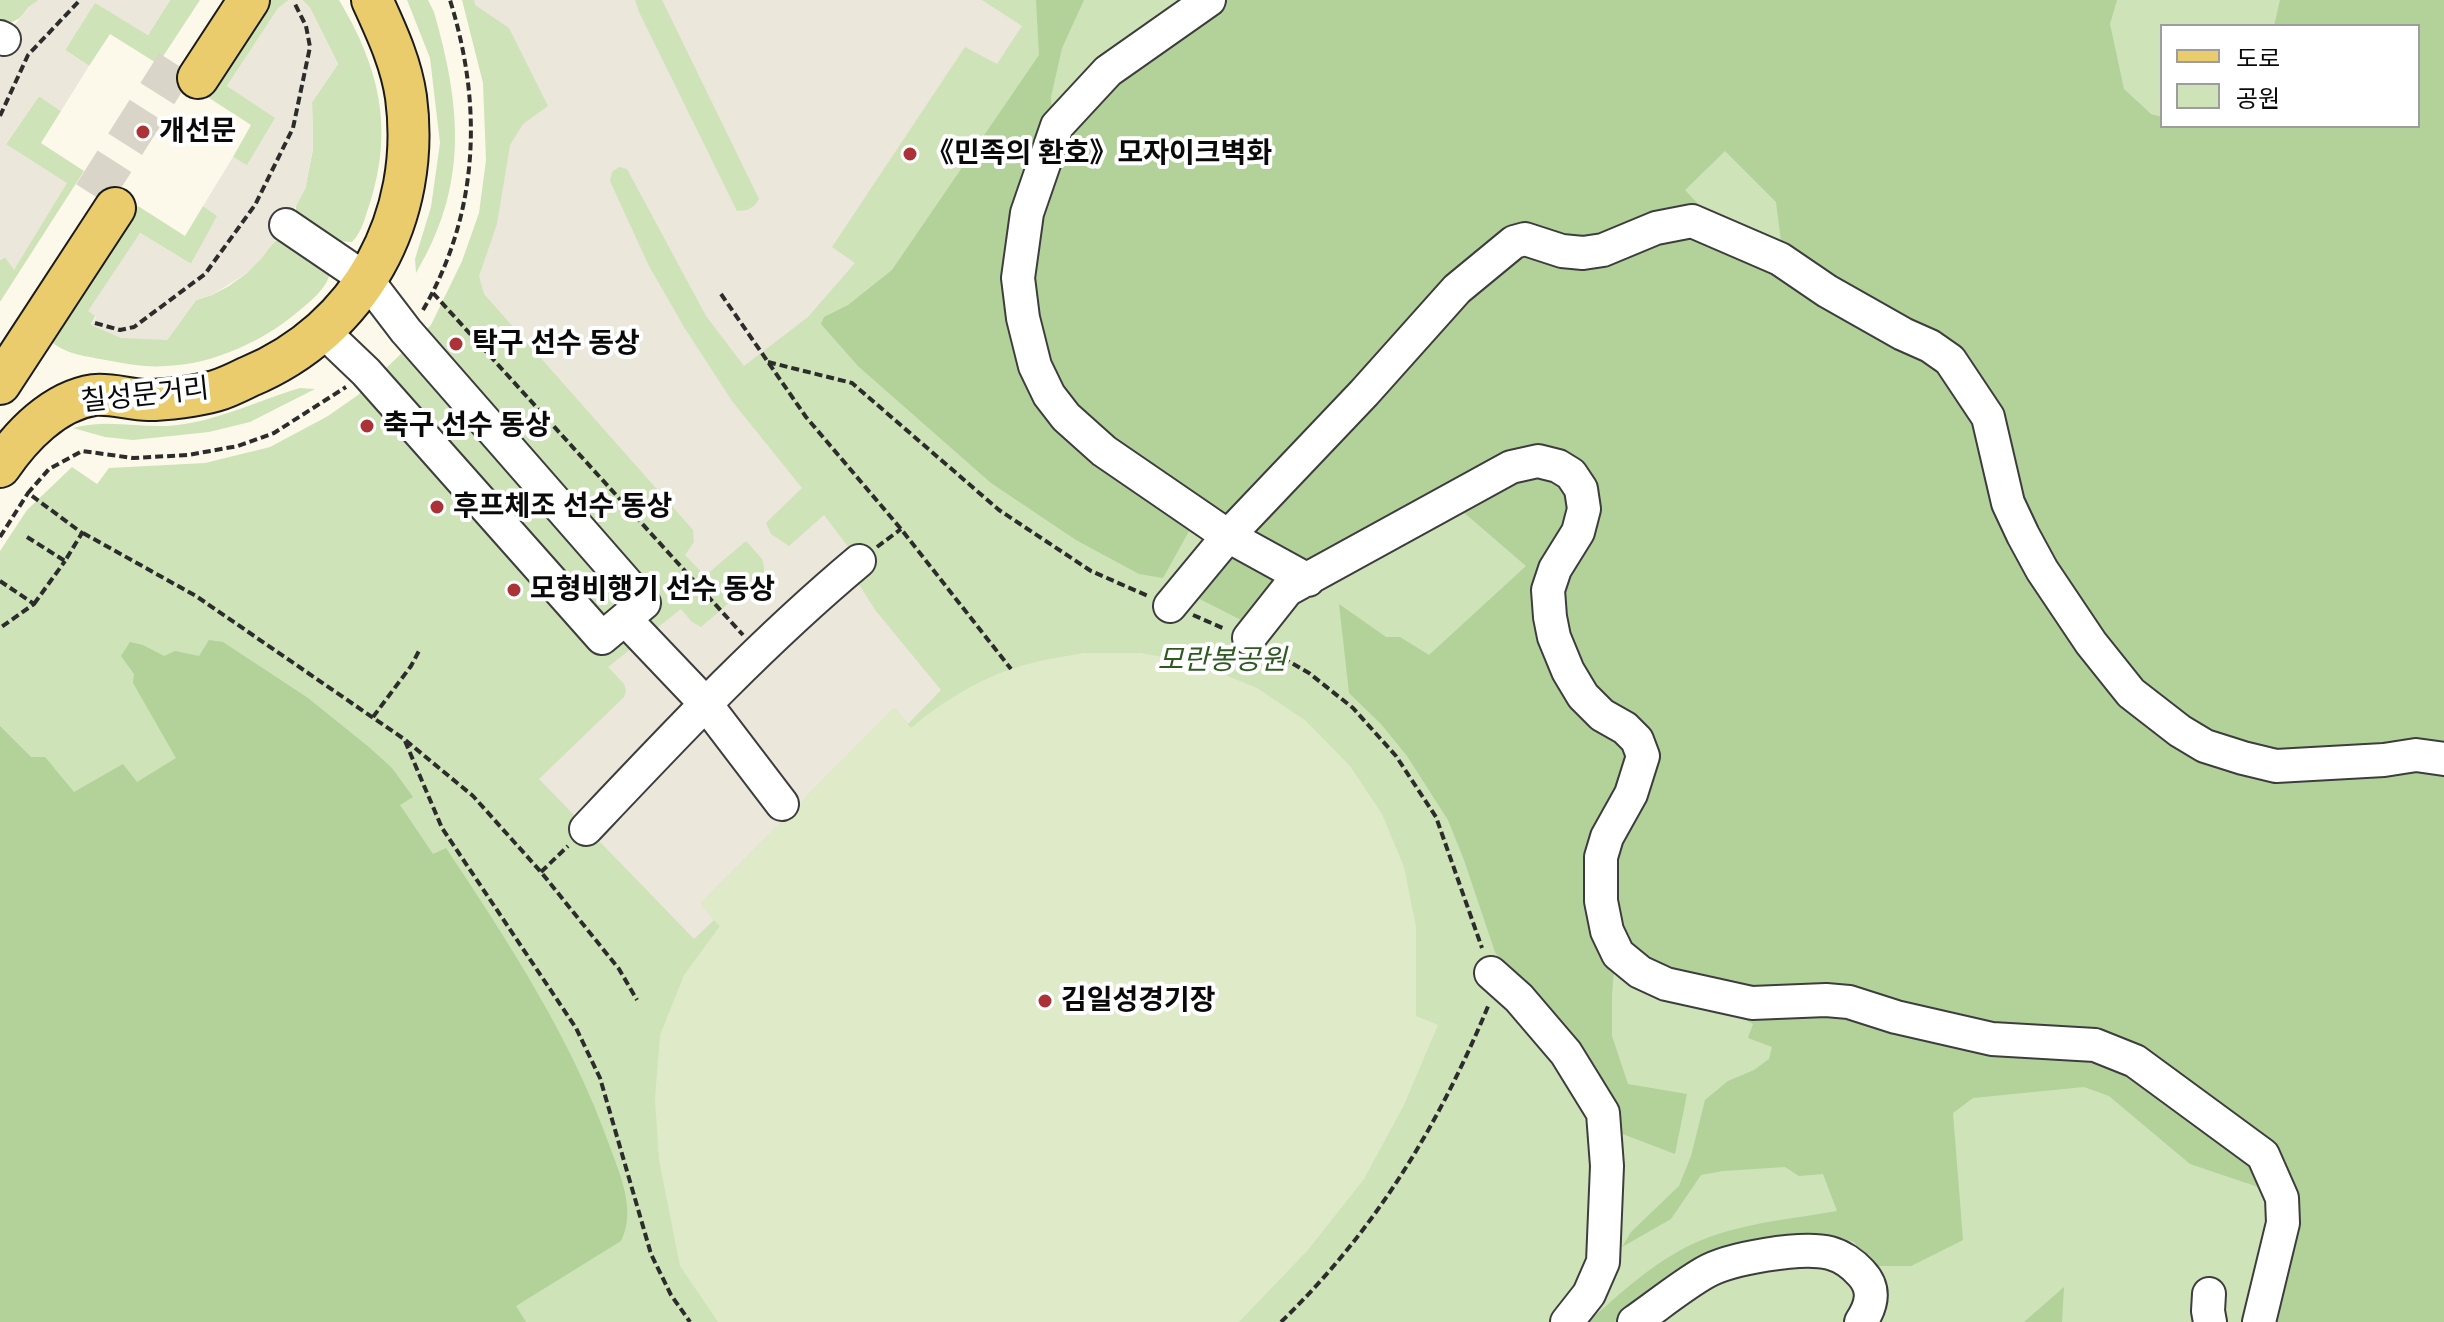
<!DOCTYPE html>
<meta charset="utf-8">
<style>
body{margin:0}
#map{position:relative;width:2444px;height:1322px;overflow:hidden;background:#fdf9ea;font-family:Merriweather,"Noto Sans KR",serif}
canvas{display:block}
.legend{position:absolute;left:2160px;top:24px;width:260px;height:104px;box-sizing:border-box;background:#fff;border:2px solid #9d9d9d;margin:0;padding:10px 14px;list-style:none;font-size:24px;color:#0a0a0a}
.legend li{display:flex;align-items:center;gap:16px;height:40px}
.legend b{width:40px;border:2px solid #9d9d9d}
</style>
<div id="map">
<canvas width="2444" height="1322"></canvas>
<ul class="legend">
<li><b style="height:10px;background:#eacc6d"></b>도로</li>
<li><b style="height:22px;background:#cee3b8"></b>공원</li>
</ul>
</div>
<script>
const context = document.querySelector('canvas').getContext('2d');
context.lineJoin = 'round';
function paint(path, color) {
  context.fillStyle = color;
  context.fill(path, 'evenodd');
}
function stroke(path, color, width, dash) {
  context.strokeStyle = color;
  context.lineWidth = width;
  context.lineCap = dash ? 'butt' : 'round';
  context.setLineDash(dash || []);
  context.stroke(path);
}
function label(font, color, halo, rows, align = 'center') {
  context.font = font + ' Merriweather,"Noto Sans KR",serif';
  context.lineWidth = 8;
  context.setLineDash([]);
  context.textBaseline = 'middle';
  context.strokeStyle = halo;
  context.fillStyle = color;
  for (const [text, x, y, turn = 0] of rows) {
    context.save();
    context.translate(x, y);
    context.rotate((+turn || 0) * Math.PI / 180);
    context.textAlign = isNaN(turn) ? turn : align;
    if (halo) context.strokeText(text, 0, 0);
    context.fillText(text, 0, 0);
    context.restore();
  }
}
const green = new Path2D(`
 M 0,0 L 39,0 C 25,10 19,26 0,23 Z
 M 170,0 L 200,0 L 158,64 L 110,34 L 89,66 L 65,50 L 95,2 L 148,35 Z
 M 267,0 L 289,0 L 278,9 L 227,86 L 276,117 L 247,166 L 233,157 L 251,125 L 206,96 Z
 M 302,0 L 339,0 C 379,67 394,127 370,203 C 365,216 363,231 352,242 L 333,241 L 301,223 L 296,212 L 296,205 L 305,189 L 313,149 L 312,102 L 338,64 L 310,8 Z
 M 407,0 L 428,0 L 434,12 C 461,107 469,184 416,273 L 415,259 L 431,207 L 440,143 L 430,58 Z
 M 462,0 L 2444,0 L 2444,1322 L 0,1322 L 0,551 L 27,510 L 72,467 L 97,484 L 109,468 L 205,463 L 270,447 L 328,416 L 358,395 L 431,325 L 462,261 L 479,213 L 486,160 L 483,83 ZM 2162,26 L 2418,26 L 2418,126 L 2162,126 Z
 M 39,96 L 61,111 L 41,143 L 84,171 L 0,302 L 0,260 L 5,257 L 15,270 L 6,144 Z
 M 138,206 L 185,236 L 203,206 L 218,216 L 191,264 L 140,233 L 91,324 L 167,340 L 196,300 L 212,295 L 229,286 L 247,273 L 275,241 L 289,239 L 330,272 C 328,287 311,301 300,310 C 265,340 215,364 167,366 C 145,368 122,363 100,359 C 84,356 62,353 50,340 L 51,334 Z
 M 300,388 L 315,389 L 250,422 L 209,432 L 133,440 L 105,437 L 73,428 C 104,419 135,427 167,426 C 214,423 256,401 300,388 Z`);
const forest = new Path2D(`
 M 1036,0 L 1084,0 L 1062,48 L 1051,97 L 1052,119 L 1021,209 L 1030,369 L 1194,522 L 1163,578 L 1139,574 L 1076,540 L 991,483 L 858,366 L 821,324 L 824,317 L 848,305 L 892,270 L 1039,55 Z
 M 1223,0 L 2117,0 L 2110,24 L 2124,89 L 2151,114 L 2162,117 L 2162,126 L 2418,126 L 2418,26 L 2274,26 L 2280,0 L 2444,0 L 2444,755 L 2244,753 L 2157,706 L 2027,532 L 1995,414 L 1793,258 L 1781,241 L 1776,202 L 1725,151 L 1685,190 L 1699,205 L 1689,216 L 1600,245 L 1526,234 L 1228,525 L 1057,396 L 1025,281 L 1065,133 L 1116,76 Z
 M 1660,233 L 1716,236 L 1959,380 L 2038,576 L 2202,750 L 2444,766 L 2444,1322 L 2273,1322 L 2285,1183 L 2135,1051 L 1753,998 L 1623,953 L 1608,860 L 1646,769 L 1607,712 L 1554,614 L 1579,540 L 1560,459 L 1317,572 L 1241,532 L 1499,259 Z
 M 1527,467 L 1578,492 L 1545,615 L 1634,745 L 1614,814 L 1615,957 L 1612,995 L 1612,1036 L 1628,1084 L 1687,1094 L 1675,1154 L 1620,1133 L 1495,952 L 1464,860 L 1448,820 L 1407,756 L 1381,724 L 1349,693 L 1339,604 L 1386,637 L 1400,637 L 1429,655 L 1526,566 L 1454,504 Z
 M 1231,543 L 1288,574 L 1249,624 L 1188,593 Z
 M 209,640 L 223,642 L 308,698 L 370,748 L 392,768 L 413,797 L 400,805 L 433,854 L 446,848 C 509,943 572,1039 610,1147 C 621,1177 636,1211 621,1241 L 516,1306 L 526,1322 L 0,1322 L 0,726 L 31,757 L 45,757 L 74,792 L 123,764 L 137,782 L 176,758 L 133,683 L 134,674 L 121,656 L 130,642 L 143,645 L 164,656 L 175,651 L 199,656 Z
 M 1827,1007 L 2095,1052 L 2260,1160 L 2267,1190 L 2190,1164 L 2109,1096 L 2084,1087 L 1973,1098 L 1953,1113 L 1963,1240 L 1911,1266 L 1871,1266 L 1854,1242 L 1839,1237 L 1716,1256 L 1661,1290 L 1615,1322 L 1588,1322 C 1626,1288 1666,1251 1715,1235 C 1754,1222 1797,1218 1837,1211 L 1823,1174 L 1799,1176 L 1785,1167 L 1723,1171 L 1701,1175 L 1671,1219 L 1622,1247 L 1631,1232 L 1679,1186 L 1691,1156 L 1705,1100 L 1728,1081 L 1754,1070 L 1769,1059 L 1772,1047 L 1748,1038 L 1753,1024 L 1742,1018 L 1748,1009 Z
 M 2064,1287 L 2062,1322 L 2024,1322 Z`);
const pitch = new Path2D(`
 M 1083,653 L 1141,653 L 1199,664 L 1257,688 L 1306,721 L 1350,766 L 1382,814 L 1404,867 L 1416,927 L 1416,1016 L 1438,1025 L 1404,1105 L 1364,1179 L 1308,1250 L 1239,1322 L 718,1322 L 680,1266 L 659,1160 L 655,1099 L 660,1035 L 684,975 L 720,926 L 699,905 L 894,708 L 911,728 C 943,701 980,678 1021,666 C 1041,660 1062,657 1083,653 Z`);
const plaza = new Path2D(`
 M 39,0 L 170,0 L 148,35 L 95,3 L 65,50 L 89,66 L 61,111 L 39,96 L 6,144 L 67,183 L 14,270 L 5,257 L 0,260 L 0,45 L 28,7 Z
 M 289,0 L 302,0 L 310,8 L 338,64 L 312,102 L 313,149 L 305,189 L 286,225 L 262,258 L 247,273 L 212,295 L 196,300 L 167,340 L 121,338 L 91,325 L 96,317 L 88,311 L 140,233 L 191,264 L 217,216 L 203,206 L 233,157 L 247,165 L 275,118 L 227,86 L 278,8 Z
 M 474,0 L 635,0 L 639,12 L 737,211 L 747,210 L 754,206 L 759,199 L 662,0 L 982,0 L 1022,26 L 997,64 L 965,47 L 832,247 L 855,263 L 808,317 L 744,366 L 706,316 L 627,169 L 619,167 L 612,172 L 610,181 L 649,266 L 684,327 L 732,401 L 802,488 L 766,523 L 771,534 L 789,546 L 824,515 L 859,561 L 856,580 L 876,611 L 941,690 L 908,724 L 894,708 L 700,904 L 714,920 L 694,939 L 539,779 L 624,697 L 626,691 L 624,684 L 608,667 L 681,609 L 692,622 L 701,627 L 764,573 L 764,566 L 762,559 L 746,541 L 705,576 L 685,555 L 694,542 L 693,530 L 484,294 L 479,276 L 497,224 L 510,145 L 523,124 L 548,106 L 509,28 L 475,5 Z`);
const majorTunnel = new Path2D(`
 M 93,195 L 176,64`);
const path = new Path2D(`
 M 0,116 L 28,55 L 80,0
 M 433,293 L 743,635
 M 721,294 L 806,417 L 901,529 L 1011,669
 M 423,310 C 479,213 483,106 450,0
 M 95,323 L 120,330 L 134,327 L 205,274 L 255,205 L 293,128 L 310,47 L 306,26 L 295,4
 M 768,362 L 852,383 L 999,510 L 1091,571 L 1148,596
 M 83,533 L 196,596 L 404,739 L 473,796 L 541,872 L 619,969 L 637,1000
 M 0,537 L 28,493
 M 27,537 L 65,561 L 82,533 L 28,493 L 49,469 L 82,451 L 133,458 L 188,455 L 238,446 L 274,433 L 346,387
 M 877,547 L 901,529
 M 0,581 L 34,604 L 0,628
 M 34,604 L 65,561
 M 1193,615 L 1225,629
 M 1272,652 L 1309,673 L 1353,708 L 1396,756 L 1436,817 L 1482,948
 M 373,717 L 411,666 L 420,649
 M 405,741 L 442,828 L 576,1028 L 600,1078 L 651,1254 L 671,1295 L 690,1322
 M 541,872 L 568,846
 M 1281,1322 C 1376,1230 1439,1125 1489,1004`);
const minor = new Path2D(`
 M 1209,0 L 1108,71 L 1057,126 L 1027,213 L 1018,278 L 1023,318 L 1035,366 L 1049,395 L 1066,417 L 1104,451 L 1228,536 L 1308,580
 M 0,37 L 4,39
 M 286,225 L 367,280 L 406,331 L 644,603 L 602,638 L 366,372 L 323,331
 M 1170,606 L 1228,536 L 1364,393 L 1457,289 L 1514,242 L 1525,239 L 1562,251 L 1583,253 L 1603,250 L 1656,228 L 1692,221 L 1780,259 L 1827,291 L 1903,334 L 1930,346 L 1950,360 L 1988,417 L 2008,503 L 2023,535 L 2042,570 L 2091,643 L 2131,693 L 2180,731 L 2205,746 L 2243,758 L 2276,766 L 2384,760 L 2416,755 L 2444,759
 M 625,619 L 705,703 L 782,804
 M 1249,638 L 1287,590 L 1511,467 L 1538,461 L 1558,466 L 1571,474 L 1581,489 L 1584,509 L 1578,532 L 1555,569 L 1548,590 L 1550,617 L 1554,637 L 1568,671 L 1583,696 L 1602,715 L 1625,728 L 1637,740 L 1643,756 L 1631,794 L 1607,837 L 1601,857 L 1601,901 L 1607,931 L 1618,954 L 1640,972 L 1666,984 L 1752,1003 L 1826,1000 L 1849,1002 L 1896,1017 L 1992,1039 L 2095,1045 L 2135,1061 L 2263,1155 L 2282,1198 L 2283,1223 L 2259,1322
 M 586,829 C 674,736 761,643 859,561
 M 1491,973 L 1519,998 L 1566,1053 L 1603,1113 L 1607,1166 L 1603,1262 L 1589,1294 L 1567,1322
 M 2209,1294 L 2208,1311 L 2210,1322
 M 1634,1322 C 1657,1306 1680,1287 1704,1273 C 1729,1258 1802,1246 1830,1253 C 1841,1256 1853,1264 1861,1273 C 1876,1289 1872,1305 1861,1322`);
const major = new Path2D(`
 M 198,78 L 249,0
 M 0,384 L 115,208
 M 0,467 C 21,436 54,401 94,395 C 111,393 131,400 148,400 C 167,400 197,396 215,391 C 226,388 238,382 248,377 C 361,330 422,217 406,97 C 401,62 386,31 372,0`);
const markers = [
 [143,132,8,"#ab3237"],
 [910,154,8,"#ab3237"],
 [456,344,8,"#ab3237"],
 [367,426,8,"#ab3237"],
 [437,507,8,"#ab3237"],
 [514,590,8,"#ab3237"],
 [1045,1001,8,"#ab3237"]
];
const poiNames = [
 ["개선문",159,132],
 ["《민족의 환호》모자이크벽화",926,154],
 ["탁구 선수 동상",472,344],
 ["축구 선수 동상",383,426],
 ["후프체조 선수 동상",453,507],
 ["모형비행기 선수 동상",530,590],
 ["김일성경기장",1061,1001]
];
const streetNames = [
 ["칠성문거리",145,396,-6]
];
const parkNames = [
 ["모란봉공원",1222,661]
];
paint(green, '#cee3b8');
paint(forest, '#b2d299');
paint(pitch, '#dfebc8');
paint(plaza, '#ebe7db');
stroke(majorTunnel, '#d9d5c8', 40, [40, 20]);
stroke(minor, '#3d3d3d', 36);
stroke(major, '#1b1b1b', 44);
stroke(path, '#2c2c2c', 4, [8, 4]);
stroke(minor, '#fff', 32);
stroke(major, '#eacc6d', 40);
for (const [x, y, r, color] of markers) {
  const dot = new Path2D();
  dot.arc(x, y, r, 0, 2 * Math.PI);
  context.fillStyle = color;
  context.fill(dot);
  stroke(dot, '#fff', 3);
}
label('bold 28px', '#0a0a0a', '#fff', poiNames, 'left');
label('28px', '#0a0a0a', '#fff', streetNames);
label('italic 28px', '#2e5a22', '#fff', parkNames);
</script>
